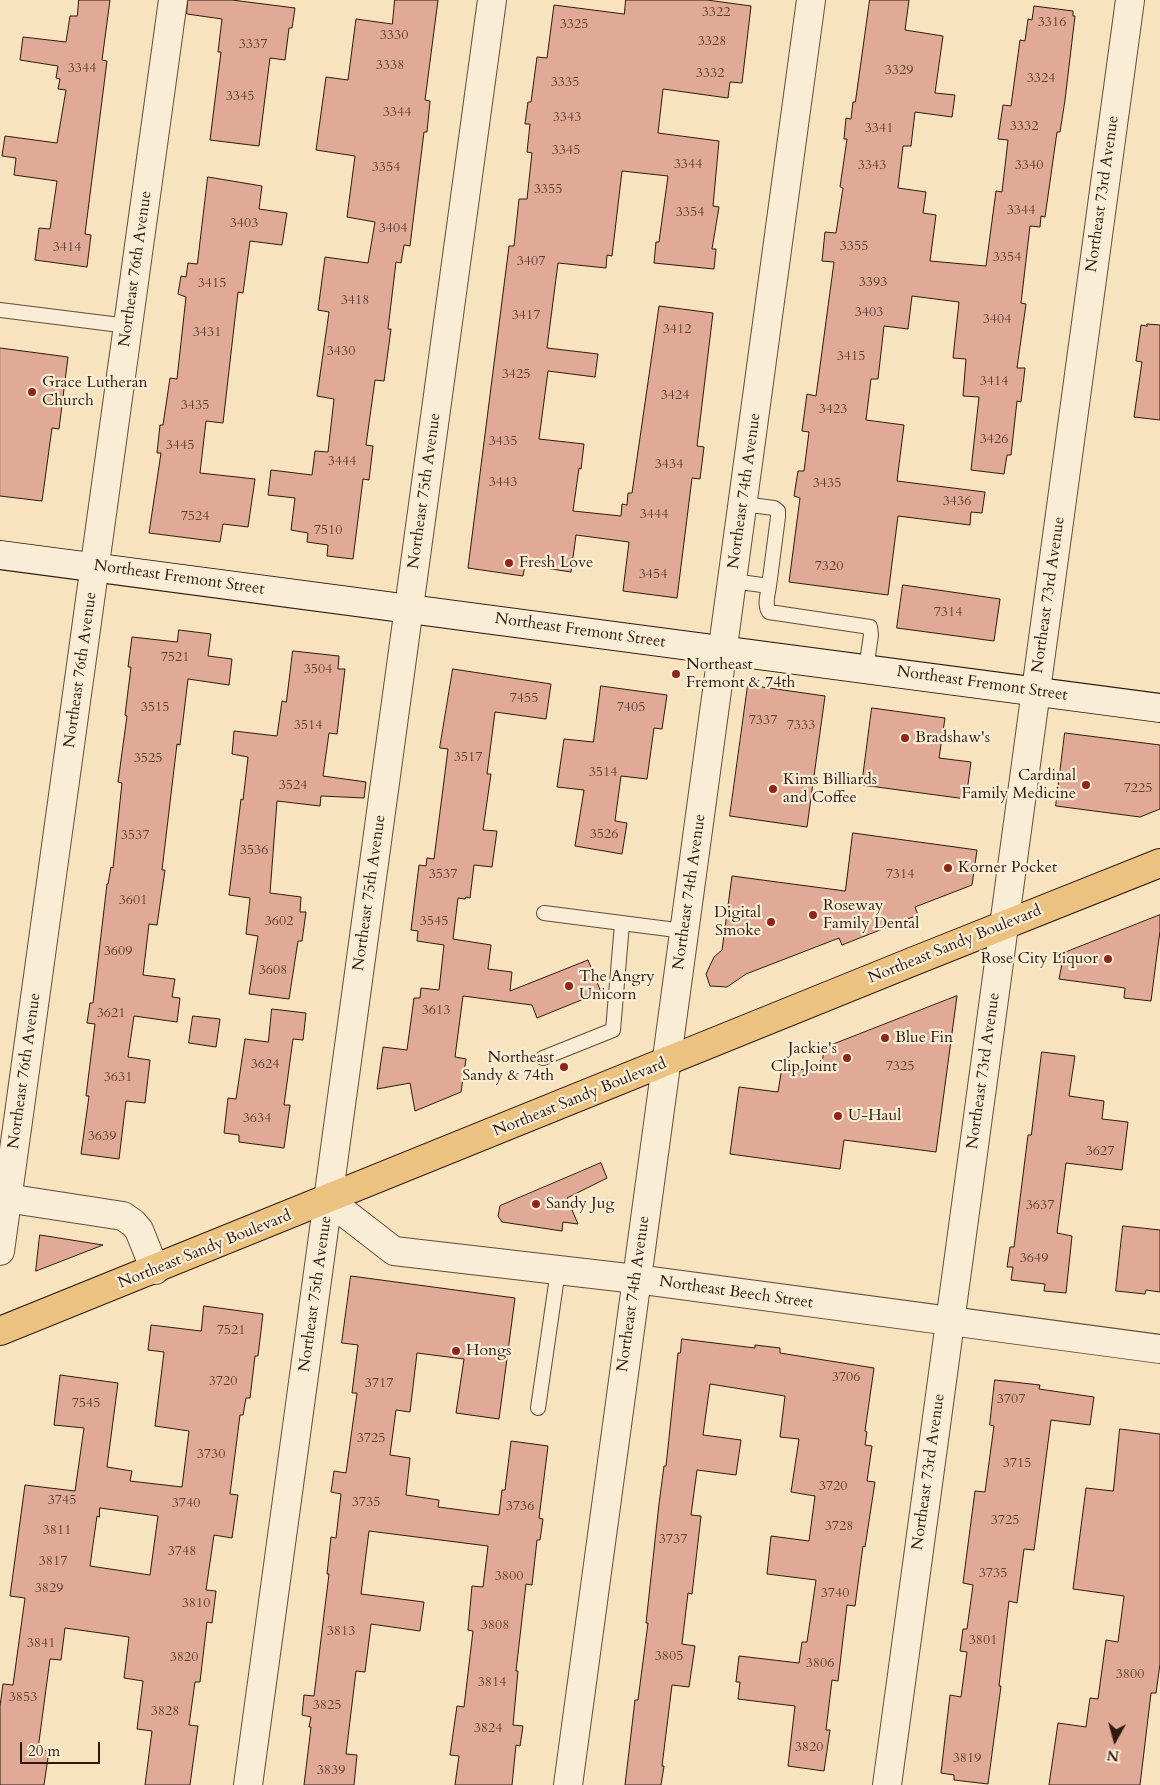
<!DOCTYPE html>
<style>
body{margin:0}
#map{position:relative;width:1160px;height:1785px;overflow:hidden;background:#f8e3bf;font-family:Cardo,serif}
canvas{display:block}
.north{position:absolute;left:1090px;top:1715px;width:50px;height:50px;-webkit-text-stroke:4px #faedd5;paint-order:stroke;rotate:187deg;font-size:14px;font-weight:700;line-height:20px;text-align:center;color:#2f190f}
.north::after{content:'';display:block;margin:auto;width:18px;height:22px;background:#2f190f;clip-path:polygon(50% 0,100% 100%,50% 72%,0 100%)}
.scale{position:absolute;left:20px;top:1742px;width:80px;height:22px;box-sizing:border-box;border:2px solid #2f190f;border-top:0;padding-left:6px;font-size:15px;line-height:18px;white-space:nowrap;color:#2f190f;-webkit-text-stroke:4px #faedd5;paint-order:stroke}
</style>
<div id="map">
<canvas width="1160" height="1785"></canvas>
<div class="north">N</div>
<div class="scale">20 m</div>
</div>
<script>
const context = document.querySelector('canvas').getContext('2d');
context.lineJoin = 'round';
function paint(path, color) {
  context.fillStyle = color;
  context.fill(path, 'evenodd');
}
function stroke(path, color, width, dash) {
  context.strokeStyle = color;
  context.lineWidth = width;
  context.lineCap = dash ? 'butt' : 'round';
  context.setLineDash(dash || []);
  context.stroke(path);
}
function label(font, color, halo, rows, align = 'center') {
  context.font = font + ' Cardo,serif';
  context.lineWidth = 4.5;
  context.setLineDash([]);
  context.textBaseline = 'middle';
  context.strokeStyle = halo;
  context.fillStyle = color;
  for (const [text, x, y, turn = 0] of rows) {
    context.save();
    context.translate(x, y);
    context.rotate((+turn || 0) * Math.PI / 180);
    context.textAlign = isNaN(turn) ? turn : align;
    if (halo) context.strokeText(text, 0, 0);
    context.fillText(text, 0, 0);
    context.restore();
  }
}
const building = new Path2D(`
 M 79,0 L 110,0 L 102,60 L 107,61 L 85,234 L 91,235 L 87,267 L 35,260 L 39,228 L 50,229 L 57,181 L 14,175 L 16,158 L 2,156 L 5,136 L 57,143 L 66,90 L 58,89 L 60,79 L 56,78 L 58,66 L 20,60 L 23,37 L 66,42 L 70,16 L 77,16 Z
 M 188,0 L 232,0 L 295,8 L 292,28 L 289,28 L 285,60 L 270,58 L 259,146 L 210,140 L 221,52 L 218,52 L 222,19 L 187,14 Z
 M 395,0 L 438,0 L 425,100 L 430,101 L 427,132 L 424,132 L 410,246 L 404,245 L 401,263 L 396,262 L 388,329 L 391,329 L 384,381 L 375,380 L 366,445 L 373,446 L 369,480 L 363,479 L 353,559 L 327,556 L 328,545 L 307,542 L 308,533 L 291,530 L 295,498 L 268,495 L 271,470 L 312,475 L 315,451 L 328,452 L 334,399 L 317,396 L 329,312 L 318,310 L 325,257 L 368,263 L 375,222 L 347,217 L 355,156 L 316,150 L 326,77 L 348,80 L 356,19 L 392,24 Z
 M 626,0 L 707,0 L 751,6 L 742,83 L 730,82 L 728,98 L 663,89 L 658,133 L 719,141 L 713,206 L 719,207 L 712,249 L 716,249 L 714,269 L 654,263 L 656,242 L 659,242 L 668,176 L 622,171 L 612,256 L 607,255 L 606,268 L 558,263 L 547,348 L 598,354 L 595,377 L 548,371 L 539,439 L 584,444 L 581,469 L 579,468 L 573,511 L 621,516 L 622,504 L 627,505 L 628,493 L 632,493 L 659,306 L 713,313 L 697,446 L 704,447 L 700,479 L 692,478 L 677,598 L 623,591 L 629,542 L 576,535 L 571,572 L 525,565 L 523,576 L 468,568 L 509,246 L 514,246 L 519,199 L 527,199 L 532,153 L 527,152 L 530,124 L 525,124 L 528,102 L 531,102 L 537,57 L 547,58 L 554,5 L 624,14 Z
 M 870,0 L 909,0 L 905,30 L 943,36 L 935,93 L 955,95 L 952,117 L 915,112 L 911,146 L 903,146 L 898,188 L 926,192 L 923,213 L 936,215 L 930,261 L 986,266 L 996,191 L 1002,192 L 1008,140 L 998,139 L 1003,105 L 1011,106 L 1020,40 L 1025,41 L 1028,19 L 1032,20 L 1034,6 L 1073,11 L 1073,16 L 1075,16 L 1065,100 L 1060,132 L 1057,132 L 1045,217 L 1041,216 L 1040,227 L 1030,226 L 1021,303 L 1026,304 L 1017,368 L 1025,368 L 1021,402 L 1017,401 L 1011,455 L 1007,455 L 1004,474 L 971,470 L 979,397 L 963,396 L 966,359 L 953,358 L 959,302 L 912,296 L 908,329 L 884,326 L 878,379 L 871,379 L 866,420 L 904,425 L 897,481 L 985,492 L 982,513 L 971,512 L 970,525 L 898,516 L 888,595 L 789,582 L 800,498 L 794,496 L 798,471 L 804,471 L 809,432 L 802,431 L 807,394 L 816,396 L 834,262 L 822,261 L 825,232 L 836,233 L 843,188 L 840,187 L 847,139 L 844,139 L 846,118 L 851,119 L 853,102 L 855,102 Z
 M 208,177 L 262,186 L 259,209 L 287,213 L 282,245 L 250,241 L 243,293 L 238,292 L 223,423 L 206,421 L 200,473 L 255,479 L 248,527 L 223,524 L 220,542 L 149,533 L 161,453 L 157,453 L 160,425 L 163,425 L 170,378 L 177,379 L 186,297 L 178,294 L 181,276 L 186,277 L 188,263 L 197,264 Z
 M 1147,324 L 1160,325 L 1160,420 L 1134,417 L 1142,362 L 1136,361 L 1141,325 L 1147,326 Z
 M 0,348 L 68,357 L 59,429 L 52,428 L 42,501 L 0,496 Z
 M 903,585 L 1000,599 L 994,641 L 897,628 Z
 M 179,630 L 211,634 L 208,656 L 232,659 L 229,685 L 188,679 L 180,745 L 177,744 L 162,870 L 165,870 L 157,925 L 149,924 L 143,975 L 175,979 L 172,997 L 180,998 L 177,1022 L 134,1016 L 128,1057 L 150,1060 L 145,1103 L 126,1101 L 119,1159 L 81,1154 L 89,1096 L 86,1096 L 95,1024 L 87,1023 L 90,1003 L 93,1003 L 107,884 L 108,884 L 111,867 L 113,868 L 122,783 L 118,782 L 127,716 L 125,715 L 131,667 L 128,667 L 132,637 L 177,642 Z
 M 293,651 L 339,656 L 338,669 L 345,669 L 337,734 L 329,733 L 323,776 L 366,782 L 364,798 L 321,796 L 320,806 L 277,801 L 270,893 L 301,897 L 300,912 L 306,912 L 302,941 L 298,941 L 289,999 L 249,994 L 258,936 L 246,934 L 250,898 L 229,895 L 241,799 L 243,800 L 248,757 L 232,754 L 234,731 L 277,736 L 282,701 L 286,702 Z
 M 453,669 L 551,684 L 546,719 L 495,712 L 487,774 L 491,774 L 483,830 L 497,831 L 492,867 L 474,865 L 470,898 L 466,897 L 465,899 L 458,898 L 453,939 L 491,945 L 488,969 L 512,972 L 510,991 L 588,960 L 601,992 L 537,1018 L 532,1005 L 463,996 L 455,1057 L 466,1059 L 461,1092 L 415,1111 L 410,1083 L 377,1089 L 383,1047 L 407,1050 L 414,998 L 420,998 L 421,988 L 439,990 L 444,945 L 417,941 L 418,931 L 411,930 L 419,865 L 426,866 L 427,858 L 434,859 L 448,749 L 440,748 Z
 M 748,685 L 825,696 L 807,827 L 730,816 Z
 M 601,686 L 667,695 L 662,729 L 654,728 L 647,779 L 621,776 L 615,821 L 627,823 L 622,854 L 575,846 L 584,790 L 557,787 L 564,739 L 593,742 Z
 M 872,708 L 945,718 L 939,758 L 971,762 L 966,799 L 862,785 Z
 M 1065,733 L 1160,745 L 1160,809 L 1140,817 L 1056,806 Z
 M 853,833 L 977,850 L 972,885 L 915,907 L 918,915 L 842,945 L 839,938 L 746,974 L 727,987 L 710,986 L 706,974 L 714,957 L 722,950 L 732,876 L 845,891 Z
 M 1160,915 L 1160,931 L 1151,1001 L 1124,998 L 1125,988 L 1059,979 L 1062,964 L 1059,955 Z
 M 957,996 L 936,1152 L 844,1140 L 840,1169 L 730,1154 L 739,1087 L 778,1092 L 782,1067 L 821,1072 L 824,1048 Z
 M 272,1009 L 306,1013 L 303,1040 L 293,1039 L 284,1105 L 290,1105 L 284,1148 L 239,1142 L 239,1135 L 224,1133 L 228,1098 L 236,1099 L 245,1039 L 268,1042 Z
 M 193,1016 L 220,1019 L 216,1047 L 189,1043 Z
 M 1042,1052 L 1075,1056 L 1069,1096 L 1104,1101 L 1102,1119 L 1128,1122 L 1122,1170 L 1066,1163 L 1057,1233 L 1072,1236 L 1066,1293 L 1044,1291 L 1045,1284 L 1011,1280 L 1013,1267 L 1007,1267 L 1010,1247 L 1014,1247 L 1028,1135 L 1031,1135 Z
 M 601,1163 L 607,1178 L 567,1198 L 578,1224 L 563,1222 L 562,1231 L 502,1222 L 498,1216 L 500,1206 Z
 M 1123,1226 L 1160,1230 L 1160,1292 L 1146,1290 L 1145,1294 L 1116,1291 Z
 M 40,1235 L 103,1245 L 36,1271 Z
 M 351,1276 L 515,1298 L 499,1419 L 456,1413 L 464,1359 L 417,1353 L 410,1412 L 396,1410 L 390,1455 L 410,1458 L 406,1495 L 439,1500 L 438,1507 L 499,1515 L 502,1490 L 505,1490 L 511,1441 L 548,1446 L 539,1518 L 543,1519 L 540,1540 L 537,1540 L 532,1585 L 526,1584 L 516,1671 L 518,1671 L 513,1725 L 523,1726 L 520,1746 L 516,1745 L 512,1785 L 455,1785 L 459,1756 L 450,1755 L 457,1706 L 464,1707 L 473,1631 L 468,1630 L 472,1586 L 483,1587 L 488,1546 L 369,1531 L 361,1594 L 424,1602 L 420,1631 L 371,1624 L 365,1672 L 356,1671 L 346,1754 L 357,1755 L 354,1785 L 304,1785 L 311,1727 L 309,1727 L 311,1717 L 302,1715 L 304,1695 L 314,1696 L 329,1574 L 327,1574 L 331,1537 L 336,1538 L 341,1494 L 331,1492 L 334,1471 L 346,1473 L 357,1393 L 352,1393 L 358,1345 L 342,1343 Z
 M 204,1306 L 263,1314 L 258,1356 L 255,1356 L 250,1398 L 246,1398 L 243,1415 L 240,1415 L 230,1494 L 238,1495 L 232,1538 L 214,1535 L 206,1590 L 216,1591 L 212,1623 L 207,1622 L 200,1682 L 195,1682 L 189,1725 L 198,1726 L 190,1785 L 145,1785 L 152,1731 L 137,1729 L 143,1681 L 124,1678 L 129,1637 L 65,1628 L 61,1660 L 50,1659 L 38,1749 L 49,1751 L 44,1785 L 0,1785 L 0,1706 L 3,1684 L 13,1685 L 25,1598 L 10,1596 L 25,1485 L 75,1491 L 84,1428 L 54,1425 L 60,1375 L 118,1383 L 107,1467 L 132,1471 L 130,1481 L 182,1487 L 189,1431 L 155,1426 L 164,1352 L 148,1350 L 151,1325 L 201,1331 ZM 100,1508 L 158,1516 L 150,1575 L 90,1566 L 97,1516 L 99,1517 Z
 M 682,1339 L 755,1348 L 755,1345 L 780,1348 L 780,1353 L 874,1368 L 865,1431 L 867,1432 L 865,1445 L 872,1446 L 867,1481 L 875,1482 L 865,1547 L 863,1546 L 855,1606 L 847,1605 L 838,1681 L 832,1680 L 826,1730 L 830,1730 L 824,1771 L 788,1766 L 795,1706 L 738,1699 L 740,1682 L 736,1682 L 739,1656 L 799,1663 L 802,1642 L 807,1642 L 816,1580 L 767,1574 L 771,1536 L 809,1541 L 815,1496 L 791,1492 L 799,1439 L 780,1437 L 785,1396 L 710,1384 L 703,1435 L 741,1440 L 736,1475 L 697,1470 L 691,1515 L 701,1516 L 692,1594 L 688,1593 L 682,1644 L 695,1646 L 689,1687 L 672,1685 L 662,1766 L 664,1766 L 661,1785 L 625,1785 L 635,1700 L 638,1700 L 648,1623 L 646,1623 L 659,1504 L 664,1466 L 666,1466 L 678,1353 L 680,1353 Z
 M 995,1380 L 1040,1385 L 1039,1389 L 1094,1397 L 1090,1425 L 1051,1420 L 1034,1550 L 1024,1549 L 1017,1603 L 1009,1601 L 999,1686 L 1001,1686 L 988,1784 L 954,1780 L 954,1775 L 941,1773 L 950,1695 L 961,1697 L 967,1652 L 960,1651 L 963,1629 L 967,1629 L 973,1585 L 963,1583 L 975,1491 L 985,1492 L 994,1426 L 990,1425 Z
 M 1120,1429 L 1160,1434 L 1160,1664 L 1156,1693 L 1151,1693 L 1140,1785 L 1049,1785 L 1058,1723 L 1086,1727 L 1090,1698 L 1098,1699 L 1106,1640 L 1118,1642 L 1124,1596 L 1073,1589 L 1086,1488 L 1113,1491 Z`);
const lane = new Path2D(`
 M 0,310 L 128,326
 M 743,504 L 774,508 L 778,511 L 778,517 L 769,586
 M 733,581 L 769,586 C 768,594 764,604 769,612 L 870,627 L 871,635 L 866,669
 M 544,913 L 684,931
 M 543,1058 L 613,1030 L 622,924
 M 538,1408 L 558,1270`);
const street = new Path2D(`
 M 0,1197 L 123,1216 L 133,1223 L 139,1230 L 155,1270
 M 328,1200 L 394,1251 L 636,1279 L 1160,1349
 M 0,1251 L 173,0
 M 248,1785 L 492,0
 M 568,1785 L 811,0
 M 887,1785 L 1130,0`);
const secondary = new Path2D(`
 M 0,555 L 1160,708`);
const primary = new Path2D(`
 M 0,1331 C 387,1177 772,1016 1160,863`);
const markers = [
 [32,392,5,"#8f2418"],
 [509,563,5,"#8f2418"],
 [676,674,5,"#8f2418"],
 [905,738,5,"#8f2418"],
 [1086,785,5,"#8f2418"],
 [773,789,5,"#8f2418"],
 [948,868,5,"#8f2418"],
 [813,915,5,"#8f2418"],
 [771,922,5,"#8f2418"],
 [1108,959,5,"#8f2418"],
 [569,986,5,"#8f2418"],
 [885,1038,5,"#8f2418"],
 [847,1058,5,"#8f2418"],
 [564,1067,5,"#8f2418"],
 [838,1116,5,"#8f2418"],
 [536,1204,5,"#8f2418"],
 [456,1351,5,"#8f2418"]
];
const numberNames = [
 ["3322",716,13],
 ["3316",1052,23],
 ["3325",574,25],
 ["3330",394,36],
 ["3328",712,42],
 ["3337",253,45],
 ["3338",390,66],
 ["3344",82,69],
 ["3329",899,71],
 ["3332",710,74],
 ["3324",1041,79],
 ["3335",565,83],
 ["3345",240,97],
 ["3344",397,113],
 ["3343",567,118],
 ["3332",1024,127],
 ["3341",879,129],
 ["3345",566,151],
 ["3344",688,165],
 ["3343",872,166],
 ["3340",1029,166],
 ["3354",386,168],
 ["3355",548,190],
 ["3344",1021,211],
 ["3354",690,213],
 ["3403",244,224],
 ["3404",393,229],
 ["3355",854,247],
 ["3414",67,248],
 ["3354",1007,258],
 ["3407",531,262],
 ["3393",873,283],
 ["3415",212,284],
 ["3418",355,301],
 ["3403",869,313],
 ["3417",526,316],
 ["3404",997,320],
 ["3412",677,330],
 ["3431",207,333],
 ["3430",341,352],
 ["3415",851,357],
 ["3425",516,375],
 ["3414",994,382],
 ["3424",675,396],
 ["3435",195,406],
 ["3423",833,410],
 ["3426",994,440],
 ["3435",503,442],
 ["3445",180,446],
 ["3444",342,462],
 ["3434",669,465],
 ["3443",503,483],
 ["3435",827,484],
 ["3436",957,502],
 ["3444",654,515],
 ["7524",195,517],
 ["7510",328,531],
 ["7320",829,567],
 ["3454",653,575],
 ["7314",948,613],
 ["7521",175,658],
 ["3504",318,670],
 ["7455",524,699],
 ["3515",155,708],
 ["7405",631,708],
 ["7337",763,721],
 ["3514",308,726],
 ["7333",801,726],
 ["3517",468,758],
 ["3525",148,759],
 ["3514",603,773],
 ["3524",293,786],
 ["7225",1138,789],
 ["3526",604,835],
 ["3537",135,836],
 ["3536",254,851],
 ["3537",443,875],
 ["7314",900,875],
 ["3601",133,901],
 ["3602",279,922],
 ["3545",434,922],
 ["3609",118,952],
 ["3608",273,971],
 ["3613",436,1011],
 ["3621",111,1014],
 ["3624",265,1065],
 ["7325",900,1067],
 ["3631",118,1078],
 ["3634",257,1119],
 ["3639",102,1137],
 ["3627",1100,1152],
 ["3637",1040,1206],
 ["3649",1034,1259],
 ["7521",231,1331],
 ["3706",846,1378],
 ["3720",223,1382],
 ["3717",379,1384],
 ["3707",1011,1400],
 ["7545",86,1404],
 ["3725",371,1439],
 ["3730",211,1455],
 ["3715",1017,1464],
 ["3720",833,1487],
 ["3745",62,1501],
 ["3735",366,1503],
 ["3740",186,1504],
 ["3736",520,1507],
 ["3725",1005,1521],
 ["3728",839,1527],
 ["3811",57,1531],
 ["3737",673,1540],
 ["3748",182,1552],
 ["3817",53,1562],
 ["3735",993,1574],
 ["3800",509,1577],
 ["3829",49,1589],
 ["3740",835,1594],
 ["3810",196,1604],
 ["3808",495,1626],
 ["3813",341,1632],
 ["3801",983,1641],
 ["3841",41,1644],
 ["3805",669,1657],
 ["3820",184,1658],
 ["3806",820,1664],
 ["3800",1130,1675],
 ["3814",492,1683],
 ["3853",23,1698],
 ["3825",327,1706],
 ["3828",165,1712],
 ["3824",488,1729],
 ["3820",809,1748],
 ["3819",967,1759],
 ["3839",331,1771]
];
const streetNames = [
 ["Northeast 73rd Avenue",1103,194,-82],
 ["Northeast 76th Avenue",136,269,-82],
 ["Northeast 75th Avenue",425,491,-82],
 ["Northeast 74th Avenue",745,491,-82],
 ["Northeast Fremont Street",179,578,8],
 ["Northeast 73rd Avenue",1049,595,-82],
 ["Northeast Fremont Street",580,631,8],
 ["Northeast 76th Avenue",81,670,-82],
 ["Northeast Fremont Street",982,684,8],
 ["Northeast 74th Avenue",690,892,-82],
 ["Northeast 75th Avenue",370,893,-82],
 ["Northeast Sandy Boulevard",955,945,-22],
 ["Northeast 76th Avenue",25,1071,-82],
 ["Northeast 73rd Avenue",984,1071,-82],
 ["Northeast Sandy Boulevard",580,1098,-22],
 ["Northeast Sandy Boulevard",205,1250,-22],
 ["Northeast Beech Street",736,1293,8],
 ["Northeast 75th Avenue",316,1294,-82],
 ["Northeast 74th Avenue",634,1294,-82],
 ["Northeast 73rd Avenue",929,1472,-82]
];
const poiNames = [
 ["Grace Lutheran",42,383],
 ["Church",42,401],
 ["Fresh Love",519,563],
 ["Northeast",686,665],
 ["Fremont & 74th",686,683],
 ["Bradshaw's",915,738],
 ["Cardinal",1076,776,"right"],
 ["Family Medicine",1076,794,"right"],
 ["Kims Billiards",783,780],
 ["and Coffee",783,798],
 ["Korner Pocket",958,868],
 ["Roseway",823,906],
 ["Family Dental",823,924],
 ["Digital",761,913,"right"],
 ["Smoke",761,931,"right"],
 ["Rose City Liquor",1098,959,"right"],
 ["The Angry",579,977],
 ["Unicorn",579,995],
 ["Blue Fin",895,1038],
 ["Jackie's",837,1049,"right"],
 ["Clip Joint",837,1067,"right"],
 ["Northeast",554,1058,"right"],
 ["Sandy & 74th",554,1076,"right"],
 ["U-Haul",848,1116],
 ["Sandy Jug",546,1204],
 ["Hongs",466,1351]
];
paint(building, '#e0aa97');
stroke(building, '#2f190f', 1);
stroke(lane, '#614c3b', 16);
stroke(street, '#614c3b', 30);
stroke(secondary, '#2f190f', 30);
stroke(primary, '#2f190f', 30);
stroke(lane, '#faedd5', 14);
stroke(street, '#faedd5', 28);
stroke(secondary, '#faedd5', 28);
stroke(primary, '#ecc280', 28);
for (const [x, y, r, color] of markers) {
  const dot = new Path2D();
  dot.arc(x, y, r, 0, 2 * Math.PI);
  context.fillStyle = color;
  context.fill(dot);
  stroke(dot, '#faedd5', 2);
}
label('14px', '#5b3d31', null, numberNames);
label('16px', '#2f190f', '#faedd5', streetNames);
label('16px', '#2f190f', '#faedd5', poiNames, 'left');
</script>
